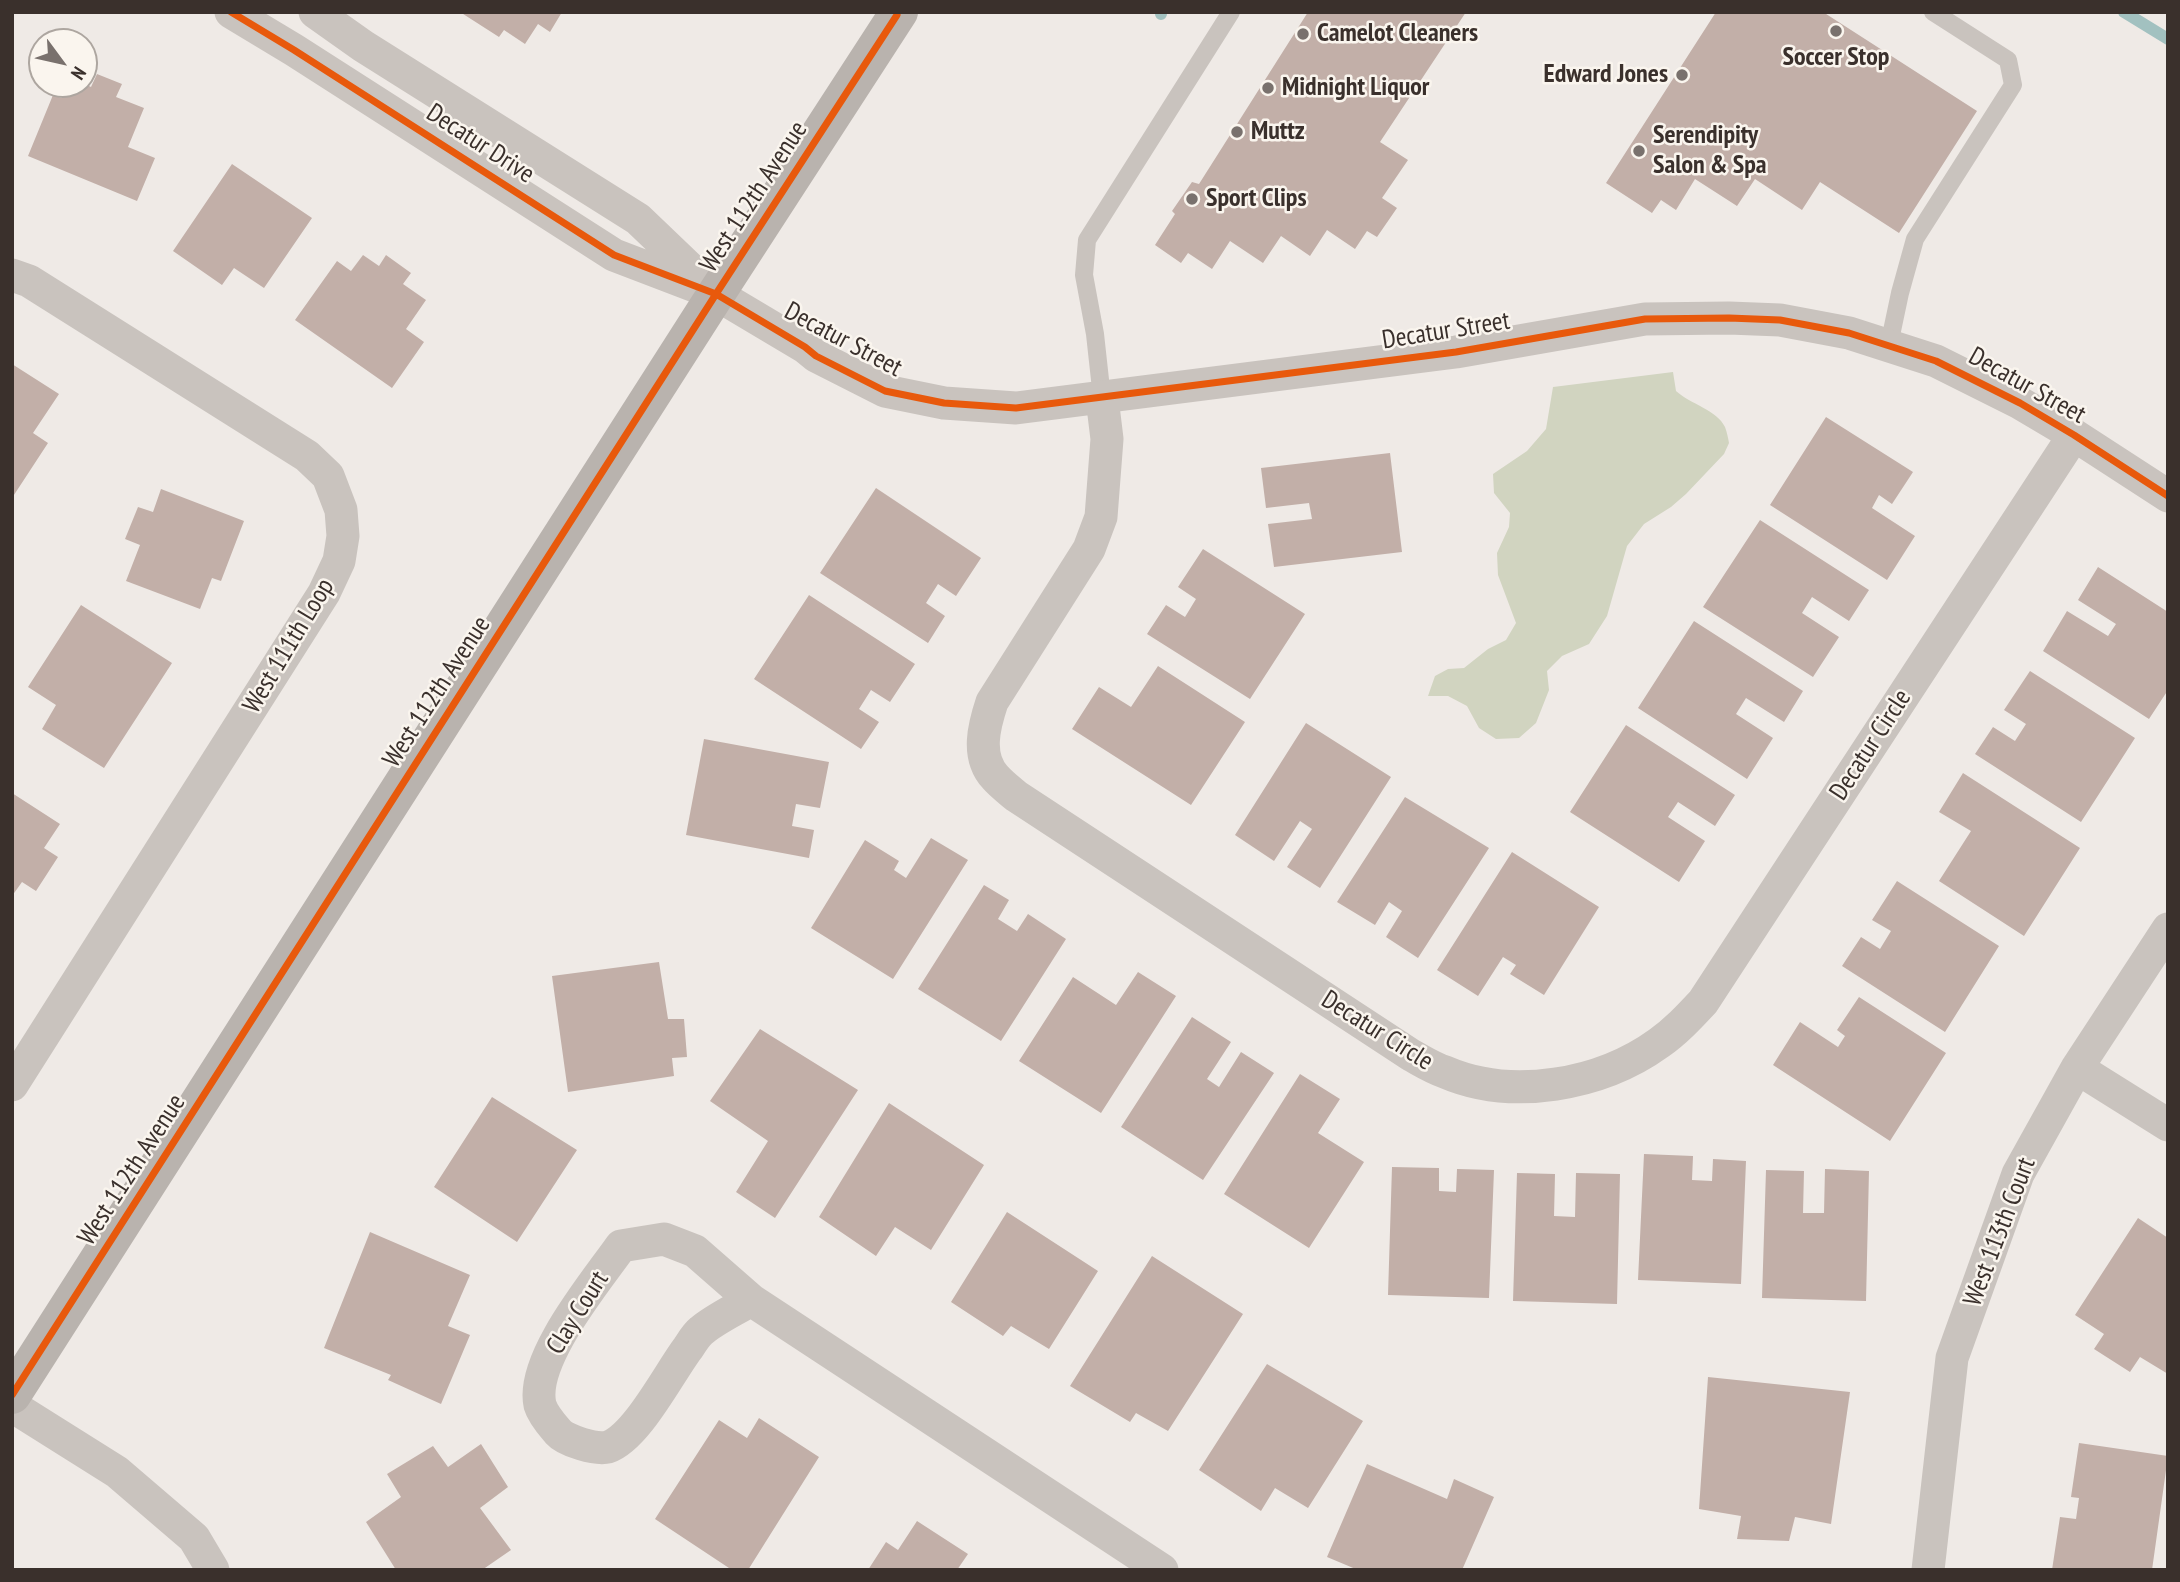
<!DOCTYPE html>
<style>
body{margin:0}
#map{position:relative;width:2180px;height:1582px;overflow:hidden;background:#efeae6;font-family:"PT Sans Narrow",sans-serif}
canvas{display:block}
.frame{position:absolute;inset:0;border:14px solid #3a302c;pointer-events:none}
.north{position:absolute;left:28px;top:28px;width:70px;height:70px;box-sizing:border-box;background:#faf5ee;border:2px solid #ada6a0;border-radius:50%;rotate:123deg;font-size:19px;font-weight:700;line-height:28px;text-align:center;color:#3a302c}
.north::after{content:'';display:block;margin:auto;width:24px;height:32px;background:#79716d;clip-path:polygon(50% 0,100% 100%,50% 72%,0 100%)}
</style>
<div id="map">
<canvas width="2180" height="1582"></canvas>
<div class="frame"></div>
<div class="north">N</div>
</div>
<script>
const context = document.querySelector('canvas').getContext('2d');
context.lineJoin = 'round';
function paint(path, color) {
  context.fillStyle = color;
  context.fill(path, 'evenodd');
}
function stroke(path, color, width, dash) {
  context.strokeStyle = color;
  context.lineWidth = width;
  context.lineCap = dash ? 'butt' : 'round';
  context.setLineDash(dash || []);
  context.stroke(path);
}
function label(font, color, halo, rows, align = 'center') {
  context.font = font + ' "PT Sans Narrow",sans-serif';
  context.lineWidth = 5;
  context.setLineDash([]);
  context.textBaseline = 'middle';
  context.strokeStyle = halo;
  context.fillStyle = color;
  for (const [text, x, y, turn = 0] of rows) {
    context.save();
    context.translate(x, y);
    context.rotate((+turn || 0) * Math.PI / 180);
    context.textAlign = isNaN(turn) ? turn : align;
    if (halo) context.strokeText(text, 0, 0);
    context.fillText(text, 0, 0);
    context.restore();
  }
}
const green = new Path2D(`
 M 1673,372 L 1676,391 C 1690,404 1717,410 1725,427 C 1727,432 1728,438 1729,443 L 1724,454 L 1686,494 L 1671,507 L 1644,524 L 1627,546 L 1607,616 L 1589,644 L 1562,656 L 1547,671 L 1549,690 L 1536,723 L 1519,738 L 1496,739 L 1479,728 L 1467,706 L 1448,696 L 1428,696 L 1435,676 L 1448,669 L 1464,668 L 1488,649 L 1506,640 L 1516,623 L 1498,575 L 1497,553 L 1509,527 L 1510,513 L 1494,493 L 1493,474 L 1527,451 L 1546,429 L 1553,387 Z`);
const stream = new Path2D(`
 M 1161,12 L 1161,14
 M 2124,12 L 2168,39`);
const building = new Path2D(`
 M 460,12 L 562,12 L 550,32 L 538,24 L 525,44 L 504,30 L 499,37 Z
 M 1308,12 L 1466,12 L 1380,142 L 1408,160 L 1382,198 L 1397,208 L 1377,237 L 1367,231 L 1355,249 L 1327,230 L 1310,256 L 1281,236 L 1263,263 L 1230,241 L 1212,269 L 1188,253 L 1181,263 L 1155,245 L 1175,214 L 1172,211 L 1192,182 L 1199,184 Z
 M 1716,12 L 1823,12 L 1977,111 L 1899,233 L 1820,182 L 1802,210 L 1755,179 L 1737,206 L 1695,179 L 1676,210 L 1661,200 L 1652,213 L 1606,183 Z
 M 97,74 L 122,84 L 116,97 L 144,108 L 128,147 L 155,158 L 137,201 L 28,156 L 53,95 L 62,98 L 68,84 L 85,84 L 91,87 Z
 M 232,164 L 312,218 L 264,288 L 234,268 L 222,285 L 173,251 Z
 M 363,255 L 379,266 L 386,255 L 411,273 L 403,284 L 426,300 L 406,329 L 424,342 L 392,388 L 295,320 L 337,261 L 351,271 Z
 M 12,364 L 59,394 L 33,433 L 48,443 L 12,498 Z
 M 1826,417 L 1913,472 L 1892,504 L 1879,495 L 1872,508 L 1915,536 L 1887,580 L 1770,505 Z
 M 1390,453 L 1402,552 L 1274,567 L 1268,524 L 1312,519 L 1309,503 L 1266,508 L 1261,468 Z
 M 876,488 L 981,558 L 956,596 L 938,584 L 926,603 L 945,616 L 928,643 L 820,573 Z
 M 161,489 L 244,521 L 221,581 L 212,578 L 200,609 L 126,581 L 140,545 L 125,539 L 138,507 L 153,512 Z
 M 1760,520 L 1869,590 L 1849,621 L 1812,597 L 1802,613 L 1839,637 L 1813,677 L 1703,607 Z
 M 1203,549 L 1305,614 L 1250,699 L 1147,634 L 1166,605 L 1185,617 L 1196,599 L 1178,587 Z
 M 2098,567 L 2168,612 L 2168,690 L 2149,719 L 2043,651 L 2067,611 L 2108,636 L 2116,624 L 2078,600 Z
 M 809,595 L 915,664 L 890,702 L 871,690 L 859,709 L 879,722 L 861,749 L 754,679 Z
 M 81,605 L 172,663 L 104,768 L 42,729 L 56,705 L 28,687 Z
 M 1694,621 L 1803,691 L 1784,722 L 1746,698 L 1736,714 L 1773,738 L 1747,779 L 1638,708 Z
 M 1158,666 L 1245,722 L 1191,805 L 1072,729 L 1099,687 L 1131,707 Z
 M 2030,671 L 2135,738 L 2081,822 L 1975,754 L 1993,727 L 2015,741 L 2026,724 L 2004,710 Z
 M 1306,723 L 1391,777 L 1320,888 L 1287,867 L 1312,829 L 1300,821 L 1274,861 L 1235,835 Z
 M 1626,725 L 1735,795 L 1715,826 L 1678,802 L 1668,817 L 1705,841 L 1679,882 L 1570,812 Z
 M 704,739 L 829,762 L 820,808 L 796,804 L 792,826 L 814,830 L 809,858 L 686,835 Z
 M 1963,773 L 2080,848 L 2024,936 L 1939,881 L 1971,831 L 1939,812 Z
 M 12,793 L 60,824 L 44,848 L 58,857 L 36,891 L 22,882 L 12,896 Z
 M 1405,797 L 1489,848 L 1418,958 L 1386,937 L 1402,911 L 1389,902 L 1375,925 L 1337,902 Z
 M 931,838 L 968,860 L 893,979 L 811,928 L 865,840 L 899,861 L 894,870 L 906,878 Z
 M 1512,852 L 1599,907 L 1544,995 L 1510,974 L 1516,965 L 1503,957 L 1478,996 L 1437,970 Z
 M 1897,881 L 1999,946 L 1945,1032 L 1842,966 L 1861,937 L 1880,949 L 1891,931 L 1872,920 Z
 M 984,885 L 1009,900 L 998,919 L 1017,931 L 1028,914 L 1066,939 L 1001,1041 L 918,989 Z
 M 659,962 L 668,1019 L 684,1019 L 687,1057 L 672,1058 L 674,1076 L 568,1092 L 552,976 Z
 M 1138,972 L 1176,996 L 1101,1113 L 1019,1061 L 1073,977 L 1116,1005 Z
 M 1859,997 L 1946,1053 L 1890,1141 L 1773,1065 L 1800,1022 L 1838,1047 L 1845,1036 L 1837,1030 Z
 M 1192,1017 L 1231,1042 L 1207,1079 L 1219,1087 L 1241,1052 L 1274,1073 L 1203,1180 L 1121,1127 Z
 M 760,1029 L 858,1090 L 775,1218 L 736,1192 L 768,1141 L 710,1101 Z
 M 1300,1074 L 1340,1099 L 1318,1133 L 1364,1162 L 1309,1248 L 1224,1194 Z
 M 492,1097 L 577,1150 L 517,1242 L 434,1187 Z
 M 889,1103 L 984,1165 L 931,1250 L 895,1227 L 876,1256 L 819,1217 Z
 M 1644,1154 L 1693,1156 L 1692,1180 L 1712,1181 L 1713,1159 L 1746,1161 L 1741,1284 L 1638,1280 Z
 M 1392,1167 L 1439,1168 L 1439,1191 L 1456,1192 L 1457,1169 L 1494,1170 L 1489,1298 L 1388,1295 Z
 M 1825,1169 L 1869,1171 L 1866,1301 L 1762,1298 L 1766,1170 L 1804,1171 L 1803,1213 L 1824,1213 Z
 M 1517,1173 L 1555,1174 L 1554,1216 L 1575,1217 L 1576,1173 L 1620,1174 L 1617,1304 L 1513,1301 Z
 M 1007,1212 L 1098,1271 L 1049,1349 L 1011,1326 L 1003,1336 L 951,1302 Z
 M 2138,1218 L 2168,1238 L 2168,1374 L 2140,1357 L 2130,1372 L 2094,1349 L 2104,1334 L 2075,1315 Z
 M 370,1232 L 470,1275 L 448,1326 L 470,1335 L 441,1404 L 388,1380 L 391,1375 L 324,1348 Z
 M 1152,1256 L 1243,1314 L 1168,1431 L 1136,1413 L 1130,1422 L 1070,1386 Z
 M 1267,1364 L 1363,1421 L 1308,1508 L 1275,1488 L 1261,1511 L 1199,1470 Z
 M 1708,1377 L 1850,1392 L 1831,1524 L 1795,1517 L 1789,1541 L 1737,1539 L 1741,1516 L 1699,1509 Z
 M 759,1418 L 819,1457 L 748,1570 L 732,1570 L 655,1519 L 719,1420 L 747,1438 Z
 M 2079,1443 L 2168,1456 L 2152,1570 L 2052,1570 L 2060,1517 L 2076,1519 L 2079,1498 L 2071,1497 Z
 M 481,1444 L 508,1487 L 480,1508 L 511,1550 L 482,1570 L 396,1570 L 366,1522 L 401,1497 L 387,1474 L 433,1446 L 448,1467 Z
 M 1367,1464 L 1447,1499 L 1454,1479 L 1494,1497 L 1462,1570 L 1358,1570 L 1327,1557 Z
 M 917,1521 L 968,1554 L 957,1570 L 868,1570 L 886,1542 L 898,1550 Z`);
const lane = new Path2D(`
 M 1889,345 L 1900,293 L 1915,239 L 2013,85 L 2008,60 L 1933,12
 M 1102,398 L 1095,334 L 1084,275 L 1087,240 L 1231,12`);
const street = new Path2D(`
 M 231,12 L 294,50 L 614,255 L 716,294 L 805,347 L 816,356 L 885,391 L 944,403 L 1016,408 L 1456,352 L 1645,319 L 1729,318 L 1780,320 L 1849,333 L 1936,361 L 2020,403 L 2074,435 L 2168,496
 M 315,12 L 363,46 L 638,219 L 707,285
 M 12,275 L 29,281 L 307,456 L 328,476 L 341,510 L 343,536 L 339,561 L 324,593 L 12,1085
 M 1102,398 L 1107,439 L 1101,517 L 1089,549 L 992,702 C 984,726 976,756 995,777 C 1001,784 1009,790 1016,796 L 1411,1055 C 1422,1061 1433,1068 1445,1072 C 1512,1101 1601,1085 1659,1043 C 1676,1031 1689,1017 1703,1002 L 2074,435
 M 2077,1068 L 2168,1125
 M 751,1300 C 735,1310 715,1319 701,1331 C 696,1335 692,1342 688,1348 C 669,1373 637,1437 608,1447 C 596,1450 566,1441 558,1432 C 552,1425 543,1415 540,1405 C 530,1360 595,1283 621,1246 L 664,1239 L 695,1251 L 751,1300 L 1162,1570
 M 12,1406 L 117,1472 L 194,1538 L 213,1570
 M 1928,1570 L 1952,1358 L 2018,1174 L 2077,1068 L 2168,929`);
const secondary = new Path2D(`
 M 12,1395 L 716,294 L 899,12`);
const cycleway = new Path2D(`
 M 231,12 L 294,50 L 614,255 L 716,294 L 805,347 L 816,356 L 885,391 L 944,403 L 1016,408 L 1456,352 L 1645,319 L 1729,318 L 1780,320 L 1849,333 L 1936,361 L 2020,403 L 2074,435 L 2168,496
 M 12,1395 L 716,294 L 897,15`);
const markers = [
 [1836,31,7,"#79716d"],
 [1303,34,7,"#79716d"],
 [1682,75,7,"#79716d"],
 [1268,88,7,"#79716d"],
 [1237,132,7,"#79716d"],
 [1639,151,7,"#79716d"],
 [1192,199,7,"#79716d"]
];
const poiNames = [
 ["Camelot Cleaners",1317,34],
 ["Soccer Stop",1836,58,"center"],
 ["Edward Jones",1668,75,"right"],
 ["Midnight Liquor",1282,88],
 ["Muttz",1251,132],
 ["Serendipity",1653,136],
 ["Salon & Spa",1653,166],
 ["Sport Clips",1206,199]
];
const streetNames = [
 ["Decatur Drive",480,144,33],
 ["West 112th Avenue",754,197,-57],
 ["Decatur Street",1446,331,-9],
 ["Decatur Street",843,340,28],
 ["Decatur Street",2027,386,29],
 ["West 111th Loop",289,646,-59],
 ["West 112th Avenue",437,692,-57],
 ["Decatur Circle",1871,745,-57],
 ["Decatur Circle",1377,1031,32],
 ["West 112th Avenue",132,1170,-57],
 ["West 113th Court",2000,1232,-69],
 ["Clay Court",578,1313,-58]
];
paint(green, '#d1d4c0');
stroke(stream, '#a2c1c0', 12);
paint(building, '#c2afa8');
stroke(lane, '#c9c3be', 18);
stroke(street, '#c9c3be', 33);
stroke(secondary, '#b9b3ae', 38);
stroke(cycleway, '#e8590c', 7);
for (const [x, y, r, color] of markers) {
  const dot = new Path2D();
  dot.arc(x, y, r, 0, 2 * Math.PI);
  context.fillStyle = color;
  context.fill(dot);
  stroke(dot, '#faf5ee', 2.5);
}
label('bold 26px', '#3a302c', '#faf5ee', poiNames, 'left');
label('26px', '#3a302c', '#faf5ee', streetNames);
</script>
